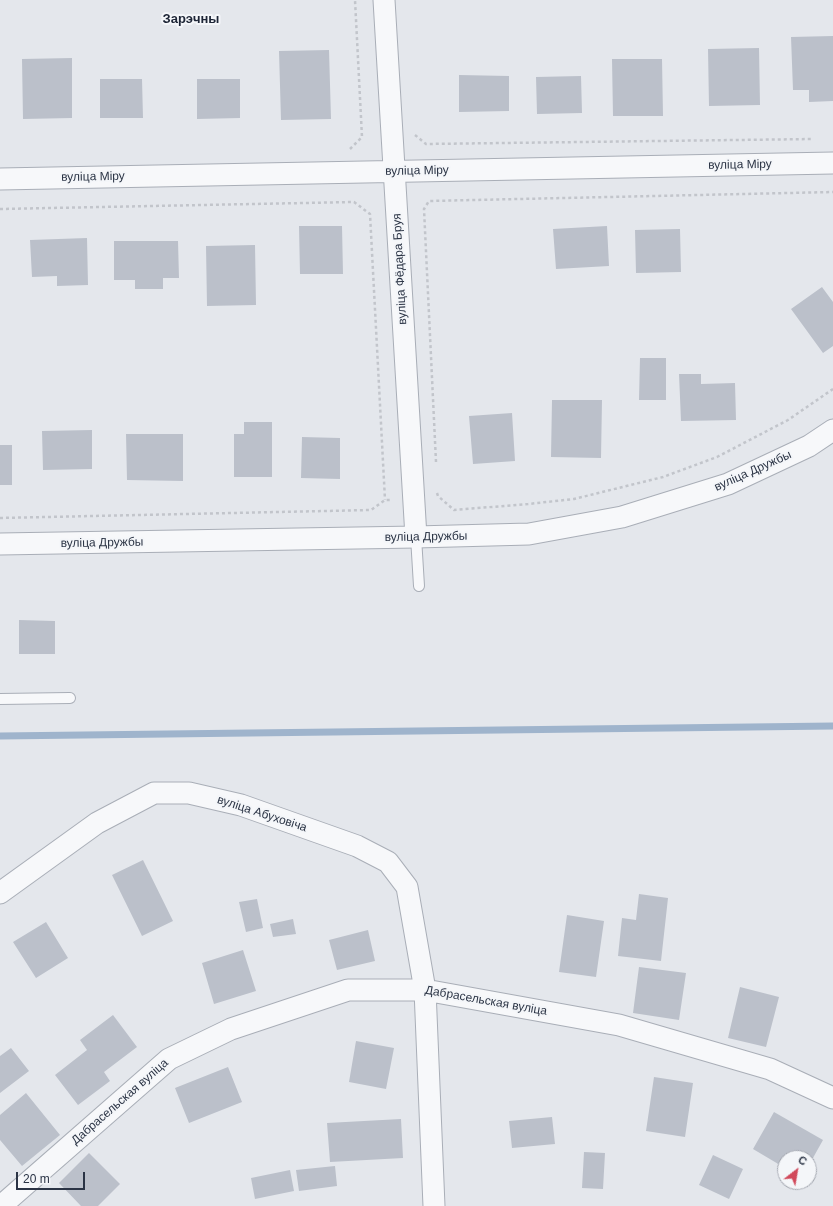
<!DOCTYPE html>
<meta charset="utf-8">
<style>
body{margin:0}
#map{position:relative;width:833px;height:1206px;overflow:hidden;background:#e4e7ec;font-family:Helvetica,sans-serif}
canvas{display:block}
.north{position:absolute;left:777px;top:1150px;width:40px;height:40px;box-sizing:border-box;background:#f4f6f9;border:1px solid #a4a8b1;border-radius:50%;rotate:31deg;font-size:11px;font-weight:700;line-height:16px;text-align:center;color:#2b3445}
.north::after{content:'';display:block;margin:auto;width:14px;height:18px;background:#d1495b;clip-path:polygon(50% 0,100% 100%,50% 72%,0 100%)}
.scale{position:absolute;left:16px;top:1172px;width:69px;height:18px;box-sizing:border-box;border:2px solid #2b3445;border-top:0;padding-left:5px;font-size:12px;line-height:14px;white-space:nowrap;color:#2b3445;-webkit-text-stroke:3px #f4f6f9;paint-order:stroke}
</style>
<div id="map">
<canvas width="833" height="1206"></canvas>
<div class="north">С</div>
<div class="scale">20 m</div>
</div>
<script>
const context = document.querySelector('canvas').getContext('2d');
context.lineJoin = 'round';
function stroke(path, color, width, dash) {
  context.strokeStyle = color;
  context.lineWidth = width;
  context.lineCap = dash ? 'butt' : 'round';
  context.setLineDash(dash || []);
  context.stroke(path);
}
function paint(path, color) {
  context.fillStyle = color;
  context.fill(path, 'evenodd');
}
function label(font, color, halo, rows, align = 'center') {
  context.font = font + ' Helvetica,sans-serif';
  context.lineWidth = 4;
  context.setLineDash([]);
  context.textBaseline = 'middle';
  context.strokeStyle = halo;
  context.fillStyle = color;
  for (const [text, x, y, turn = 0] of rows) {
    context.save();
    context.translate(x, y);
    context.rotate((+turn || 0) * Math.PI / 180);
    context.textAlign = isNaN(turn) ? turn : align;
    if (halo) context.strokeText(text, 0, 0);
    context.fillText(text, 0, 0);
    context.restore();
  }
}
const stream = new Path2D(`
 M 0,736 L 833,726`);
const building = new Path2D(`
 M 833,36 L 833,101 L 809,102 L 809,90 L 793,90 L 791,37 Z
 M 759,48 L 760,105 L 709,106 L 708,49 Z
 M 329,50 L 331,119 L 281,120 L 279,51 Z
 M 72,58 L 72,118 L 23,119 L 22,59 Z
 M 612,59 L 662,59 L 663,116 L 613,116 Z
 M 459,75 L 509,76 L 509,111 L 459,112 Z
 M 581,76 L 582,113 L 537,114 L 536,77 Z
 M 100,79 L 142,79 L 143,118 L 100,118 Z
 M 197,79 L 240,79 L 240,118 L 197,119 Z
 M 299,226 L 342,226 L 343,274 L 300,274 Z
 M 607,226 L 609,266 L 556,269 L 553,229 Z
 M 680,229 L 681,272 L 636,273 L 635,230 Z
 M 87,238 L 88,285 L 57,286 L 57,276 L 32,277 L 30,240 Z
 M 114,241 L 178,241 L 179,278 L 163,278 L 163,289 L 135,289 L 135,280 L 114,280 Z
 M 255,245 L 256,305 L 207,306 L 206,246 Z
 M 822,287 L 833,302 L 833,346 L 823,353 L 791,309 Z
 M 640,358 L 666,358 L 666,400 L 639,400 Z
 M 679,374 L 701,374 L 701,384 L 735,383 L 736,420 L 681,421 Z
 M 552,400 L 602,400 L 601,458 L 551,457 Z
 M 512,413 L 515,461 L 473,464 L 469,416 Z
 M 244,422 L 272,422 L 272,477 L 234,477 L 234,434 L 244,434 Z
 M 92,430 L 92,469 L 43,470 L 42,431 Z
 M 126,434 L 183,434 L 183,481 L 127,480 Z
 M 302,437 L 340,438 L 340,479 L 301,478 Z
 M 0,445 L 12,445 L 12,485 L 0,485 Z
 M 19,620 L 55,621 L 55,654 L 19,654 Z
 M 143,860 L 173,921 L 142,936 L 112,875 Z
 M 639,894 L 668,898 L 661,961 L 618,956 L 622,918 L 636,920 Z
 M 257,899 L 263,928 L 246,932 L 239,902 Z
 M 567,915 L 604,921 L 596,977 L 559,972 Z
 M 293,919 L 296,934 L 273,937 L 270,924 Z
 M 46,922 L 68,958 L 36,978 L 13,942 Z
 M 368,930 L 375,961 L 337,970 L 329,940 Z
 M 243,950 L 256,991 L 214,1004 L 202,963 Z
 M 639,967 L 686,973 L 679,1020 L 633,1013 Z
 M 740,987 L 779,997 L 766,1047 L 728,1038 Z
 M 113,1015 L 137,1047 L 104,1072 L 110,1081 L 78,1105 L 55,1075 L 87,1050 L 80,1040 Z
 M 356,1041 L 394,1048 L 386,1089 L 349,1082 Z
 M 11,1048 L 29,1071 L 0,1093 L 0,1056 Z
 M 228,1067 L 242,1102 L 189,1123 L 175,1088 Z
 M 654,1077 L 693,1083 L 685,1137 L 646,1131 Z
 M 26,1093 L 60,1135 L 22,1166 L 0,1140 L 0,1115 Z
 M 774,1112 L 823,1140 L 809,1165 L 809,1158 L 785,1158 L 785,1168 L 753,1149 Z
 M 552,1117 L 555,1144 L 512,1148 L 509,1121 Z
 M 401,1119 L 403,1158 L 330,1162 L 327,1123 Z
 M 584,1152 L 605,1153 L 603,1189 L 582,1188 Z
 M 89,1153 L 120,1184 L 98,1206 L 81,1206 L 59,1183 Z
 M 713,1155 L 743,1169 L 729,1199 L 699,1185 Z
 M 335,1166 L 337,1186 L 299,1191 L 296,1170 Z
 M 290,1170 L 294,1191 L 255,1199 L 251,1178 Z`);
const path = new Path2D(`
 M 415,135 L 426,144 L 813,139
 M 350,149 L 362,137 L 355,0
 M 0,209 L 354,202 L 370,214 L 385,500
 M 436,462 L 424,209 L 429,201 L 833,192
 M 437,493 L 438,496 L 454,510 L 528,504 L 574,499 L 663,477 L 717,457 L 788,420 L 833,389
 M 0,518 L 371,510 L 385,500 L 391,500`);
const lane = new Path2D(`
 M 416,537 L 419,586
 M 0,699 L 70,698`);
const street = new Path2D(`
 M 384,0 L 416,537
 M 0,179 L 833,163
 M 0,544 L 416,537 L 529,534 L 622,517 L 728,484 L 809,446 L 833,430
 M 0,893 L 97,823 L 154,793 L 189,793 L 241,805 L 357,846 L 388,862 L 407,887 L 425,990 L 434,1206
 M 1,1206 L 169,1059 L 231,1029 L 348,990 L 425,990 L 619,1025 L 770,1069 L 833,1098`);
const streetNames = [
 ["вуліца Міру",740,165,-1],
 ["вуліца Міру",417,171,-1],
 ["вуліца Міру",93,177,-1],
 ["вуліца Фёдара Бруя",400,269,-93],
 ["вуліца Дружбы",753,471,-24],
 ["вуліца Дружбы",426,537,-1],
 ["вуліца Дружбы",102,543,-1],
 ["вуліца Абуховіча",262,814,18],
 ["Дабрасельская вуліца",486,1001,10],
 ["Дабрасельская вуліца",120,1102,-41]
];
const neighbourhoodNames = [
 ["Зарэчны",191,19]
];
stroke(stream, '#9fb4cc', 7);
paint(building, '#bbc0ca');
stroke(lane, '#a9aeb7', 12);
stroke(street, '#a9aeb7', 23);
stroke(path, '#c2c5cb', 2.5, [3, 3]);
stroke(lane, '#f7f8fa', 10);
stroke(street, '#f7f8fa', 21);
label('12px', '#2b3445', '#f4f6f9', streetNames);
label('bold 13px', '#1d2536', '#f4f6f9', neighbourhoodNames);
</script>
